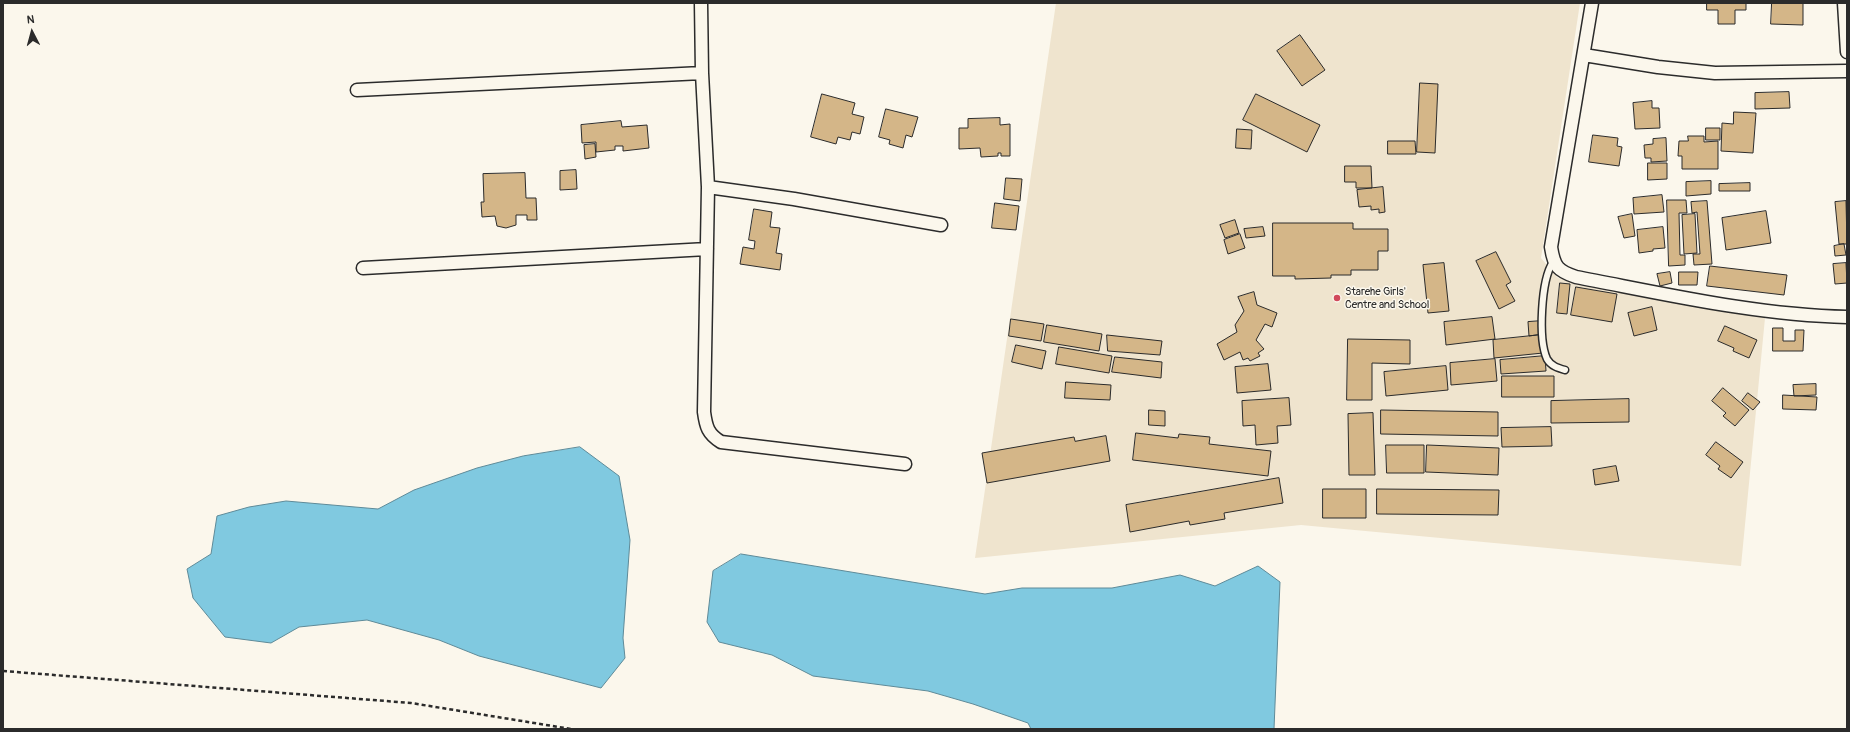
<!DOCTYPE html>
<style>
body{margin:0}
#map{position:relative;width:1850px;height:732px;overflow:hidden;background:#fbf7ec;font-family:Pangolin,sans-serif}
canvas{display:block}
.frame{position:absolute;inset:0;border:4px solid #2b2b2b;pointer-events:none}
.north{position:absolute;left:12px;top:12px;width:40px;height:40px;-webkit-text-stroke:3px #fbf7ec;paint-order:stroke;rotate:354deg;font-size:11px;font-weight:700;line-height:16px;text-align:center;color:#2b2b2b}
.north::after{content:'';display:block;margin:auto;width:14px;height:18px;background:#2b2b2b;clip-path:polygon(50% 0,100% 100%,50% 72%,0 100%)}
</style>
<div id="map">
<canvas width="1850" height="732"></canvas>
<div class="frame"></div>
<div class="north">N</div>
</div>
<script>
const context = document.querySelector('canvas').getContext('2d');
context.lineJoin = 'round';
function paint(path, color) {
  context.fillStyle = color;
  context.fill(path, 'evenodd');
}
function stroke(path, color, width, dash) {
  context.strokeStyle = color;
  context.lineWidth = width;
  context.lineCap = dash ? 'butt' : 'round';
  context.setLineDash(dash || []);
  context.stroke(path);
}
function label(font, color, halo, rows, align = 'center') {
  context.font = font + ' Pangolin,sans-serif';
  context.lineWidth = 3;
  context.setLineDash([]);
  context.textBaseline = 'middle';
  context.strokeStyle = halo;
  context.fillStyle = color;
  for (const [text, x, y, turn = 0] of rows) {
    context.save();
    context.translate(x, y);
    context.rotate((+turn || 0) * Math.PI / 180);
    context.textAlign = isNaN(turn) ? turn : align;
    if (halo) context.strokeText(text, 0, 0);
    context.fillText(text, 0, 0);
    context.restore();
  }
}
const built = new Path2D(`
 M 1056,3 L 1580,3 L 1541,258 L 1558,278 L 1765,318 L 1741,566 L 1301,525 L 975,558 Z`);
const water = new Path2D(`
 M 580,447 L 619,476 L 630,540 L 623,638 L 625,658 L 601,688 L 479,656 L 439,640 L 367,620 L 299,627 L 271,643 L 225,637 L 193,598 L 187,569 L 211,554 L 217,516 L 249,507 L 286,501 L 378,509 L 414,490 L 477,468 L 523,456 Z
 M 741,554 L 985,594 L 1022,588 L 1112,588 L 1180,575 L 1215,586 L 1258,566 L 1280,582 L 1274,729 L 1031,729 L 1028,723 L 973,704 L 928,691 L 813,676 L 772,655 L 719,642 L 707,622 L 713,571 Z`);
const building = new Path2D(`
 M 1707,3 L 1746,3 L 1746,10 L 1735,10 L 1735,24 L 1718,24 L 1718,10 L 1707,10 Z
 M 1772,3 L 1803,3 L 1803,25 L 1771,24 Z
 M 1300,35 L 1325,70 L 1302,86 L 1277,51 Z
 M 1420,83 L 1438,84 L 1435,153 L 1417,152 Z
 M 1789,92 L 1790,108 L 1755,109 L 1755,93 Z
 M 822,94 L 855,103 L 852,114 L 864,117 L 860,134 L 852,132 L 850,140 L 838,137 L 836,144 L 811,137 Z
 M 1256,94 L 1320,125 L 1307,152 L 1243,120 Z
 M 1652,101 L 1652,108 L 1659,108 L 1660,128 L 1635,129 L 1633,103 Z
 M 886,109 L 918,117 L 912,137 L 906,135 L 903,148 L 889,144 L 890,140 L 879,137 Z
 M 1734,112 L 1756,113 L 1753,153 L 1721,151 L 1722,123 L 1733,124 Z
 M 1000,118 L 1000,125 L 1010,124 L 1010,156 L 1001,156 L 1001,153 L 998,153 L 998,156 L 981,157 L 980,148 L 959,149 L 959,128 L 968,128 L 968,119 Z
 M 621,121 L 622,127 L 647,125 L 649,148 L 623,151 L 623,146 L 615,146 L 615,150 L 596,152 L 596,142 L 582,143 L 581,125 Z
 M 1706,128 L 1720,128 L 1720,140 L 1706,140 Z
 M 1237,129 L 1252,130 L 1251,149 L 1236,148 Z
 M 1593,135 L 1618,138 L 1617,146 L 1622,147 L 1619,166 L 1589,162 Z
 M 1688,136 L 1704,136 L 1704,142 L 1718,141 L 1718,169 L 1682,169 L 1682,156 L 1678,156 L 1679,141 L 1688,141 Z
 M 1666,138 L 1667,161 L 1651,162 L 1651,158 L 1645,158 L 1644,145 L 1653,144 L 1653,139 Z
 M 1388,141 L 1415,141 L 1416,154 L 1388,154 Z
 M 595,144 L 596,157 L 585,159 L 584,145 Z
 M 1648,163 L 1667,163 L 1667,179 L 1648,180 Z
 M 1345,166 L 1371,166 L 1372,188 L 1356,188 L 1356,182 L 1345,182 Z
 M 576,170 L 577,189 L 560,190 L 560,171 Z
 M 525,173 L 526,198 L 536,198 L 537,220 L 527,220 L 527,215 L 516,215 L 516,225 L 506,228 L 497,226 L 495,216 L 482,217 L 481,202 L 484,202 L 483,174 Z
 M 1006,178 L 1022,179 L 1020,201 L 1004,199 Z
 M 1711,181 L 1711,194 L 1686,196 L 1686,182 Z
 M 1750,183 L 1750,191 L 1719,191 L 1719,184 Z
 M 1383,187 L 1385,212 L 1379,213 L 1379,209 L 1371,210 L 1371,206 L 1359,207 L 1357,190 Z
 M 1662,195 L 1664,212 L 1634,214 L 1633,198 Z
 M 1667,200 L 1686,200 L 1687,213 L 1679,213 L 1680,255 L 1685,255 L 1685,265 L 1669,266 Z
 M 1707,201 L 1712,264 L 1694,265 L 1693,254 L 1700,254 L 1697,212 L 1692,213 L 1691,202 Z
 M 1846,201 L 1847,244 L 1839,244 L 1835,202 Z
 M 995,203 L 1019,206 L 1016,230 L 992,228 Z
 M 754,209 L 772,212 L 770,227 L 780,228 L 776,253 L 782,254 L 780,270 L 740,264 L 743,247 L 754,249 L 755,241 L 749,240 Z
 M 1766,211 L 1771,243 L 1726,250 L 1722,218 Z
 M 1632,214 L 1635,236 L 1624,238 L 1618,217 Z
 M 1695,214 L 1697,253 L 1684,254 L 1682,215 Z
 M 1235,220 L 1239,233 L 1225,238 L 1220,225 Z
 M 1273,223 L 1353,223 L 1353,229 L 1388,229 L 1388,251 L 1378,251 L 1378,270 L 1351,270 L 1351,275 L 1331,275 L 1331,278 L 1295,279 L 1295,276 L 1273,276 Z
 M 1263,227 L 1265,236 L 1246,238 L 1244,229 Z
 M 1663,227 L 1665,248 L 1653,249 L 1653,251 L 1639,253 L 1637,230 Z
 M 1240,234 L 1245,248 L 1228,254 L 1224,240 Z
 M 1844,244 L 1846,255 L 1835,256 L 1834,246 Z
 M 1496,252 L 1511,282 L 1506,285 L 1515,301 L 1499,309 L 1476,261 Z
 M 1444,263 L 1449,311 L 1428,313 L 1423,265 Z
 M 1846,263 L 1847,283 L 1835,284 L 1833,264 Z
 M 1710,266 L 1787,275 L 1784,295 L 1707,286 Z
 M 1670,272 L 1672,283 L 1660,286 L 1657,274 Z
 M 1679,272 L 1698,272 L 1697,285 L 1679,285 Z
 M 1560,283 L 1570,284 L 1567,314 L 1557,313 Z
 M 1576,287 L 1617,294 L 1612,322 L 1571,315 Z
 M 1254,292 L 1257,305 L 1277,313 L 1272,327 L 1265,324 L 1256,340 L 1264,349 L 1258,353 L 1260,356 L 1250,361 L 1248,358 L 1243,360 L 1240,352 L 1224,360 L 1217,344 L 1237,332 L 1235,325 L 1244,311 L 1238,297 Z
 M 1652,307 L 1657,330 L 1634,336 L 1628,313 Z
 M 1492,317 L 1495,339 L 1446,345 L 1444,322 Z
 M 1011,319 L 1044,324 L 1041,341 L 1009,336 Z
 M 1542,321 L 1543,334 L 1529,336 L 1528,322 Z
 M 1047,325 L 1102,334 L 1099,351 L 1044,342 Z
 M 1725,326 L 1757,340 L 1749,358 L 1733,351 L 1734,348 L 1718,341 Z
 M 1773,328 L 1783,328 L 1783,341 L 1795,341 L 1795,330 L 1804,330 L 1803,351 L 1773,351 Z
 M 1107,335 L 1162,341 L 1160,355 L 1108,351 Z
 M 1541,335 L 1543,353 L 1494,358 L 1493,340 Z
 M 1348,339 L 1410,340 L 1410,364 L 1372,363 L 1372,400 L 1347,400 Z
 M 1016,345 L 1046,351 L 1042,369 L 1012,362 Z
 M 1059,347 L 1112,356 L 1109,373 L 1056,364 Z
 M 1545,356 L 1546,371 L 1501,374 L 1500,360 Z
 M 1115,357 L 1162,362 L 1161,378 L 1112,372 Z
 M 1495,359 L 1497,381 L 1451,385 L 1450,363 Z
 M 1268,364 L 1271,390 L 1237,393 L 1235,367 Z
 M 1446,366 L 1448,390 L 1386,396 L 1384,372 Z
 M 1502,376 L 1554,376 L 1554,397 L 1502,397 Z
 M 1066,382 L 1111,385 L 1110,400 L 1065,398 Z
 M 1816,384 L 1816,395 L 1794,396 L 1793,385 Z
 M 1723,388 L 1749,410 L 1735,426 L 1723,416 L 1726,413 L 1712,401 Z
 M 1748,393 L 1760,402 L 1753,410 L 1742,401 Z
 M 1783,395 L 1817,397 L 1816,410 L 1783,409 Z
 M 1289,398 L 1291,425 L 1277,426 L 1278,443 L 1256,445 L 1255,425 L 1243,426 L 1242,401 Z
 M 1629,399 L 1629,422 L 1551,423 L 1551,401 Z
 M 1149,410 L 1165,411 L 1165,426 L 1149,425 Z
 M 1381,410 L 1498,412 L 1498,436 L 1381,434 Z
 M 1373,413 L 1375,475 L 1349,475 L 1348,414 Z
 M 1551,427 L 1552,446 L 1502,447 L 1501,428 Z
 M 1136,433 L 1178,438 L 1179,434 L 1210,437 L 1209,444 L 1271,451 L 1268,476 L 1133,460 Z
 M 1106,436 L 1110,461 L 987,483 L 982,453 L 1074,437 L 1075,441 Z
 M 1716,442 L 1743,462 L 1731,478 L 1718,469 L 1720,466 L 1706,455 Z
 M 1386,445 L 1424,445 L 1424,473 L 1387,473 Z
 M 1427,445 L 1499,448 L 1498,475 L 1426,472 Z
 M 1616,466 L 1619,481 L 1595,485 L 1593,470 Z
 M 1279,478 L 1283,503 L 1224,513 L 1225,519 L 1190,525 L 1189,521 L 1130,532 L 1126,505 Z
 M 1323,489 L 1366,489 L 1366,518 L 1323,518 Z
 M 1377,489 L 1499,490 L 1498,515 L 1377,514 Z`);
const path = new Path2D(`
 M 3,671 L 411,703 L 571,729`);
const lane = new Path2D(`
 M 1553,262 C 1541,280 1538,339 1547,359 C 1551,366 1558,368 1565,370`);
const street = new Path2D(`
 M 701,3 L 702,73 L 708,187 L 704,412 C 706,427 708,434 721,442 L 905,464
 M 1592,3 L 1551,247 C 1554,267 1558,271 1576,277 C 1666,294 1756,315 1847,317
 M 1844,3 L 1847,52
 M 1584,55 L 1658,67 L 1715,73 L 1847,71
 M 357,90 L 702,73
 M 708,187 L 794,199 L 941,225
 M 363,268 L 707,249`);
const markers = [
 [1337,298,4,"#d1495b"]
];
const poiNames = [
 ["Starehe Girls'",1345,292],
 ["Centre and School",1345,305]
];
paint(built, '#efe4ce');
paint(water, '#80c9e0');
stroke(water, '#5e8a98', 1);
paint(building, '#d4b688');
stroke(building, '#2b2b2b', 1);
stroke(lane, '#2b2b2b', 9);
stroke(street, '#2b2b2b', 15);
stroke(path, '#2b2b2b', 2.5, [4, 3]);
stroke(lane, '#fbf7ec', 6);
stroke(street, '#fbf7ec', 12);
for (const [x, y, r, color] of markers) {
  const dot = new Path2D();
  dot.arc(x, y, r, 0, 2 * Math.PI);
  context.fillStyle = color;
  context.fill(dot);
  stroke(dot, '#fbf7ec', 1.5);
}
label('11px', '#2b2b2b', '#fbf7ec', poiNames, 'left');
</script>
